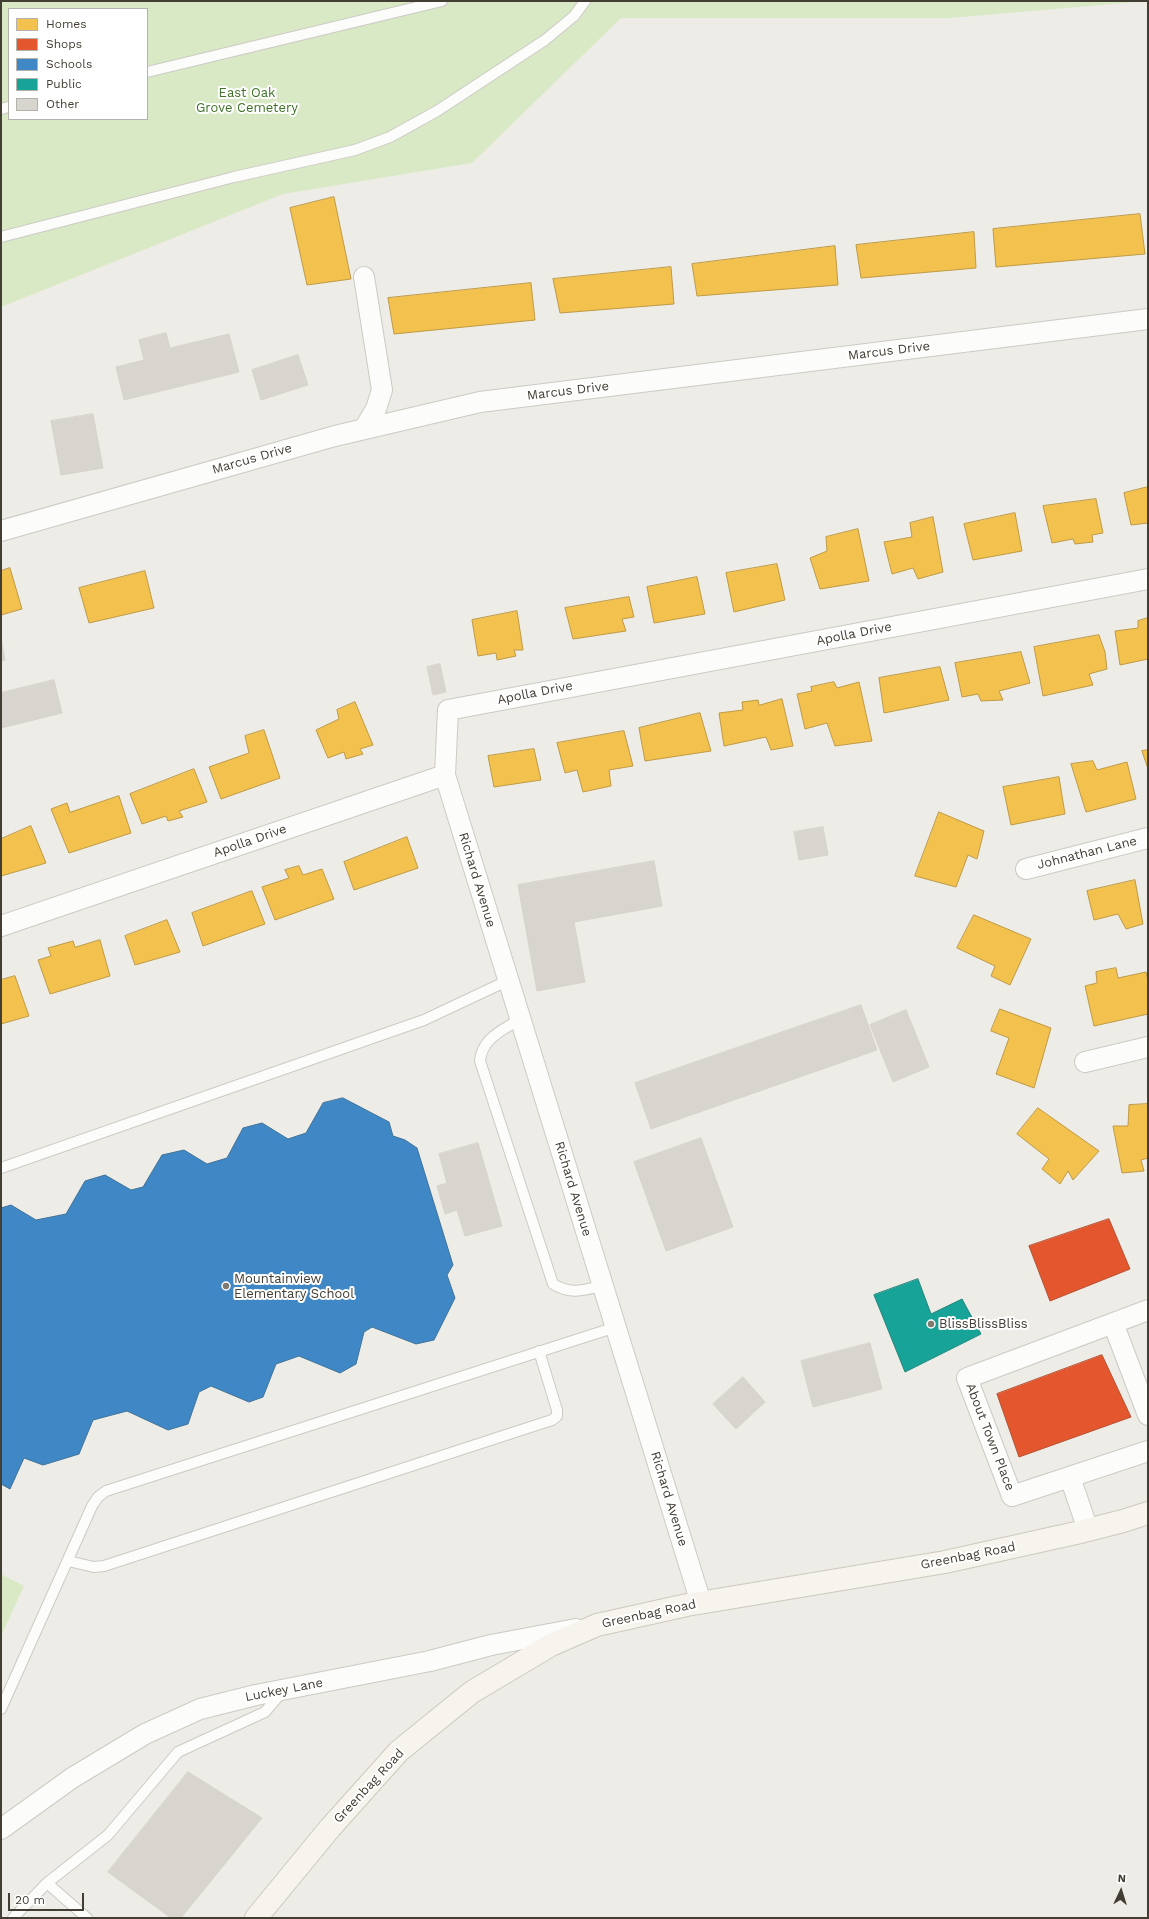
<!DOCTYPE html>
<style>
body{margin:0}
#map{position:relative;width:1149px;height:1919px;overflow:hidden;background:#eeece6;font-family:"Work Sans",sans-serif}
canvas{display:block}
.frame{position:absolute;inset:0;border:2px solid #433e33;pointer-events:none}
.legend{position:absolute;left:8px;top:8px;width:140px;height:112px;box-sizing:border-box;background:#fff;border:1px solid #b4b2ad;margin:0;padding:5px 7px;list-style:none;font-size:12px;color:#433e33}
.legend li{display:flex;align-items:center;gap:8px;height:20px}
.legend b{width:20px;border:1px solid #b4b2ad}
.north{position:absolute;left:1101px;top:1871px;width:40px;height:40px;-webkit-text-stroke:3px #fff;paint-order:stroke;rotate:4deg;font-size:11px;font-weight:700;line-height:16px;text-align:center;color:#433e33}
.north::after{content:'';display:block;margin:auto;width:14px;height:18px;background:#433e33;clip-path:polygon(50% 0,100% 100%,50% 72%,0 100%)}
.scale{position:absolute;left:8px;top:1893px;width:76px;height:18px;box-sizing:border-box;border:2px solid #433e33;border-top:0;padding-left:5px;font-size:12px;line-height:14px;white-space:nowrap;color:#433e33;-webkit-text-stroke:3px #fff;paint-order:stroke}
</style>
<div id="map">
<canvas width="1149" height="1919"></canvas>
<div class="frame"></div>
<ul class="legend">
<li><b style="height:11px;background:#f2c14e"></b>Homes</li>
<li><b style="height:11px;background:#e4572e"></b>Shops</li>
<li><b style="height:11px;background:#3f88c5"></b>Schools</li>
<li><b style="height:11px;background:#17a398"></b>Public</li>
<li><b style="height:11px;background:#d8d5cf"></b>Other</li>
</ul>
<div class="north">N</div>
<div class="scale">20 m</div>
</div>
<script>
const context = document.querySelector('canvas').getContext('2d');
context.lineJoin = 'round';
function paint(path, color) {
  context.fillStyle = color;
  context.fill(path, 'evenodd');
}
function stroke(path, color, width, dash) {
  context.strokeStyle = color;
  context.lineWidth = width;
  context.lineCap = dash ? 'butt' : 'round';
  context.setLineDash(dash || []);
  context.stroke(path);
}
function label(font, color, halo, rows, align = 'center') {
  context.font = font + ' "Work Sans",sans-serif';
  context.lineWidth = 4;
  context.setLineDash([]);
  context.textBaseline = 'middle';
  context.strokeStyle = halo;
  context.fillStyle = color;
  for (const [text, x, y, turn = 0] of rows) {
    context.save();
    context.translate(x, y);
    context.rotate((+turn || 0) * Math.PI / 180);
    context.textAlign = isNaN(turn) ? turn : align;
    if (halo) context.strokeText(text, 0, 0);
    context.fillText(text, 0, 0);
    context.restore();
  }
}
const green = new Path2D(`
 M 1,1 L 1148,1 L 950,18 L 621,18 L 472,163 L 283,194 L 1,307 ZM 9,9 L 147,9 L 147,119 L 9,119 Z
 M 1,1574 L 24,1586 L 1,1636 Z`);
const homes = new Path2D(`
 M 334,197 L 351,279 L 307,285 L 290,208 Z
 M 1140,214 L 1145,254 L 996,267 L 993,229 Z
 M 974,232 L 976,268 L 861,278 L 856,245 Z
 M 835,246 L 838,285 L 697,296 L 692,264 Z
 M 671,267 L 674,304 L 560,313 L 553,279 Z
 M 531,283 L 535,320 L 394,334 L 388,298 Z
 M 1148,487 L 1148,523 L 1131,525 L 1124,493 Z
 M 1096,499 L 1103,533 L 1092,535 L 1093,542 L 1075,544 L 1073,539 L 1052,543 L 1043,506 Z
 M 1015,513 L 1022,551 L 973,560 L 964,524 Z
 M 933,517 L 943,572 L 918,579 L 913,568 L 892,574 L 884,542 L 912,537 L 910,523 Z
 M 858,529 L 869,581 L 820,589 L 810,558 L 827,551 L 826,537 Z
 M 777,564 L 785,600 L 734,612 L 726,573 Z
 M 10,568 L 22,609 L 1,615 L 1,571 Z
 M 145,571 L 154,608 L 89,623 L 79,588 Z
 M 697,577 L 705,614 L 654,623 L 647,587 Z
 M 629,597 L 634,617 L 622,619 L 626,631 L 573,639 L 565,608 Z
 M 517,611 L 523,650 L 514,650 L 516,656 L 497,660 L 496,653 L 478,656 L 472,620 Z
 M 1148,618 L 1148,659 L 1120,665 L 1115,631 L 1138,628 L 1138,621 Z
 M 1099,635 L 1105,652 L 1107,669 L 1089,674 L 1093,685 L 1043,696 L 1034,647 Z
 M 1021,652 L 1030,683 L 999,691 L 1003,700 L 981,701 L 978,694 L 962,697 L 955,663 Z
 M 940,667 L 949,700 L 884,713 L 879,678 Z
 M 834,682 L 837,688 L 859,682 L 872,741 L 835,746 L 827,723 L 805,729 L 797,694 L 812,691 L 811,687 Z
 M 782,699 L 793,746 L 771,750 L 766,737 L 724,746 L 719,713 L 743,710 L 742,702 L 758,700 L 759,705 Z
 M 355,702 L 373,745 L 360,749 L 363,754 L 346,759 L 344,752 L 328,758 L 316,730 L 339,719 L 337,710 Z
 M 700,713 L 711,751 L 645,761 L 639,728 Z
 M 264,730 L 280,778 L 221,799 L 209,767 L 249,753 L 245,736 Z
 M 624,731 L 633,766 L 609,770 L 611,786 L 583,792 L 577,770 L 565,773 L 557,743 Z
 M 534,749 L 541,780 L 494,787 L 488,756 Z
 M 1148,750 L 1148,769 L 1142,751 Z
 M 1093,761 L 1097,770 L 1127,762 L 1136,799 L 1086,812 L 1071,764 Z
 M 194,769 L 207,802 L 179,811 L 183,817 L 168,821 L 166,816 L 142,824 L 130,794 Z
 M 1059,777 L 1065,814 L 1011,825 L 1003,787 Z
 M 119,796 L 131,833 L 69,853 L 51,809 L 67,803 L 70,812 Z
 M 939,812 L 984,831 L 977,859 L 968,855 L 956,887 L 915,876 Z
 M 31,826 L 46,863 L 1,876 L 1,839 Z
 M 407,837 L 418,868 L 354,890 L 344,862 Z
 M 299,866 L 303,875 L 322,869 L 334,899 L 275,920 L 262,887 L 289,878 L 285,870 Z
 M 1135,880 L 1143,924 L 1126,929 L 1118,914 L 1094,920 L 1087,891 Z
 M 252,891 L 265,924 L 203,946 L 192,913 Z
 M 974,915 L 1031,939 L 1010,985 L 991,976 L 995,966 L 957,948 Z
 M 167,920 L 180,952 L 135,965 L 125,936 Z
 M 100,940 L 110,976 L 50,994 L 38,960 L 51,956 L 48,948 L 73,941 L 75,947 Z
 M 1116,968 L 1118,978 L 1146,972 L 1148,981 L 1148,1014 L 1094,1026 L 1085,986 L 1097,983 L 1096,972 Z
 M 15,976 L 29,1016 L 1,1024 L 1,980 Z
 M 1000,1009 L 1051,1028 L 1034,1088 L 996,1074 L 1009,1038 L 991,1031 Z
 M 1148,1104 L 1148,1158 L 1141,1160 L 1144,1171 L 1122,1173 L 1113,1126 L 1128,1126 L 1129,1105 Z
 M 1038,1108 L 1099,1151 L 1073,1180 L 1068,1171 L 1060,1184 L 1042,1169 L 1049,1159 L 1017,1134 Z`);
const shops = new Path2D(`
 M 1109,1219 L 1130,1269 L 1050,1301 L 1029,1246 Z
 M 1102,1355 L 1131,1417 L 1019,1457 L 997,1394 Z`);
const schools = new Path2D(`
 M 343,1098 L 389,1122 L 393,1136 L 405,1140 L 417,1148 L 453,1265 L 447,1275 L 455,1298 L 434,1340 L 416,1344 L 372,1327 L 364,1332 L 356,1364 L 340,1373 L 299,1356 L 276,1364 L 263,1397 L 249,1402 L 211,1386 L 199,1392 L 188,1424 L 168,1430 L 127,1411 L 93,1420 L 79,1454 L 43,1465 L 24,1458 L 10,1489 L 1,1484 L 1,1208 L 11,1205 L 36,1220 L 66,1214 L 85,1181 L 105,1175 L 131,1190 L 143,1187 L 162,1155 L 184,1150 L 207,1164 L 227,1158 L 243,1128 L 262,1123 L 288,1139 L 306,1133 L 323,1103 Z`);
const public = new Path2D(`
 M 918,1279 L 931,1314 L 962,1299 L 981,1334 L 905,1372 L 874,1295 Z`);
const building = new Path2D(`
 M 166,333 L 170,348 L 229,334 L 239,372 L 124,400 L 116,367 L 144,360 L 139,340 Z
 M 298,355 L 308,385 L 261,400 L 252,370 Z
 M 93,414 L 103,468 L 61,475 L 51,421 Z
 M 1,638 L 5,660 L 1,661 Z
 M 440,664 L 446,692 L 433,695 L 427,667 Z
 M 54,680 L 62,713 L 1,728 L 1,693 Z
 M 823,827 L 828,855 L 799,860 L 794,832 Z
 M 654,861 L 662,906 L 574,922 L 585,982 L 537,991 L 518,885 Z
 M 861,1005 L 877,1050 L 651,1129 L 635,1083 Z
 M 906,1010 L 929,1067 L 893,1082 L 870,1025 Z
 M 701,1138 L 733,1227 L 666,1251 L 634,1162 Z
 M 478,1143 L 502,1226 L 465,1236 L 457,1210 L 445,1214 L 437,1186 L 447,1183 L 439,1154 Z
 M 870,1343 L 882,1389 L 813,1407 L 801,1361 Z
 M 743,1377 L 765,1402 L 736,1429 L 713,1404 Z
 M 188,1772 L 262,1818 L 181,1918 L 171,1918 L 108,1872 Z`);
const lane = new Path2D(`
 M 147,72 L 442,1
 M 1,109 L 9,107
 M 1,237 L 234,177 L 355,150 L 390,137 L 437,111 L 545,40 L 574,16 L 585,1
 M 520,1019 C 503,1030 482,1038 480,1061 L 553,1284 C 571,1295 583,1290 603,1286
 M 1,1168 L 424,1020 L 509,980
 M 68,1561 L 94,1567 L 104,1566 L 552,1420 L 557,1416 L 557,1410 L 539,1351
 M 1,1709 L 92,1506 L 98,1497 L 106,1491 L 616,1327
 M 47,1883 L 108,1835 L 178,1752 L 265,1712 L 282,1692
 M 13,1918 L 47,1883 L 87,1918`);
const street = new Path2D(`
 M 364,429 L 376,409 L 382,390 L 364,277
 M 1,531 L 335,436 L 480,402 L 1148,319
 M 1026,869 L 1148,838
 M 1,926 L 445,775
 M 1085,1062 L 1148,1047
 M 1148,1310 L 967,1378 L 1012,1496 L 1148,1451
 M 1113,1323 L 1148,1415
 M 1070,1477 L 1088,1530
 M 701,1603 L 445,775 L 448,710 L 1148,579
 M 1,1829 L 72,1778 L 145,1734 L 200,1709 L 256,1695 L 430,1661 L 491,1645 L 576,1629`);
const secondary = new Path2D(`
 M 256,1918 L 330,1828 L 399,1751 L 472,1692 L 551,1645 L 597,1625 L 687,1605 L 945,1562 L 1076,1533 L 1123,1521 L 1148,1513`);
const markers = [
 [226,1286,4,"#7f7b72"],
 [931,1324,4,"#7f7b72"]
];
const parkNames = [
 ["East Oak",247,93],
 ["Grove Cemetery",247,108]
];
const streetNames = [
 ["Marcus Drive",889,351,-7],
 ["Marcus Drive",568,391,-7],
 ["Marcus Drive",252,459,-16],
 ["Apolla Drive",854,634,-11],
 ["Apolla Drive",535,693,-11],
 ["Apolla Drive",250,841,-19],
 ["Johnathan Lane",1087,853,-14],
 ["Richard Avenue",477,880,73],
 ["Richard Avenue",573,1189,73],
 ["About Town Place",990,1437,69],
 ["Richard Avenue",669,1499,73],
 ["Greenbag Road",968,1556,-11],
 ["Greenbag Road",649,1614,-12],
 ["Luckey Lane",284,1690,-11],
 ["Greenbag Road",369,1786,-47]
];
const poiNames = [
 ["Mountainview",234,1279],
 ["Elementary School",234,1294],
 ["BlissBlissBliss",939,1324]
];
paint(green, '#d9e9c6');
paint(homes, '#f2c14e');
stroke(homes, '#be9a46', 1);
paint(shops, '#e4572e');
stroke(shops, '#b45030', 1);
paint(schools, '#3f88c5');
stroke(schools, '#407299', 1);
paint(public, '#17a398');
stroke(public, '#24857a', 1);
paint(building, '#d8d5cf');
stroke(building, '#d6d3cc', 1);
stroke(lane, '#cccac4', 12);
stroke(street, '#cccac4', 22);
stroke(secondary, '#cdc9bd', 24);
stroke(lane, '#fcfcfb', 10);
stroke(street, '#fcfcfb', 20);
stroke(secondary, '#f6f4ed', 22);
for (const [x, y, r, color] of markers) {
  const dot = new Path2D();
  dot.arc(x, y, r, 0, 2 * Math.PI);
  context.fillStyle = color;
  context.fill(dot);
  stroke(dot, '#fff', 1.5);
}
label('13px', '#407328', '#fff', parkNames);
label('13px', '#433e33', '#fff', streetNames);
label('13px', '#433e33', '#fff', poiNames, 'left');
</script>
